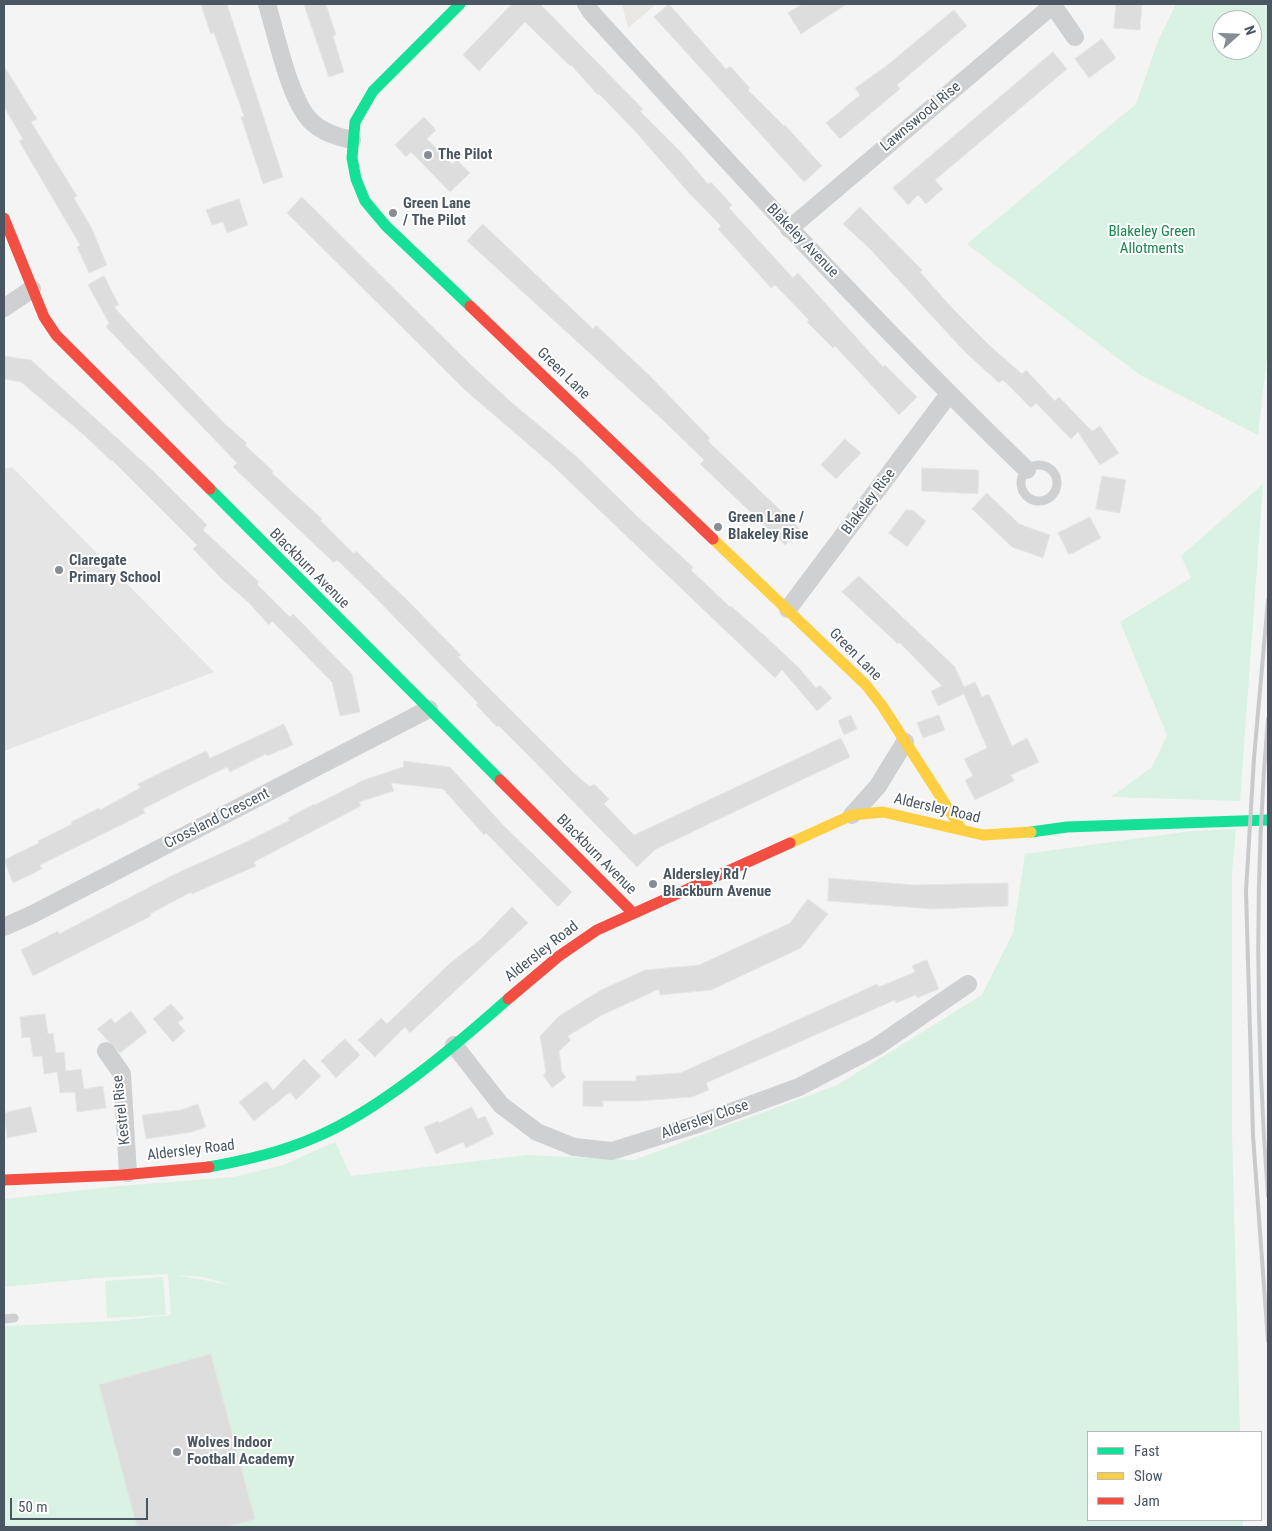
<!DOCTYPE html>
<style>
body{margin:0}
#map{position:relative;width:1272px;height:1531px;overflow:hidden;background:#f4f4f4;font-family:"Roboto Condensed",sans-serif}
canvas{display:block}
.frame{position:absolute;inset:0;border:5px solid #4a5661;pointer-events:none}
.legend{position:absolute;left:1087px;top:1431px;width:175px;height:90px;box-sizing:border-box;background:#fff;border:1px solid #b7bbc0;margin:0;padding:6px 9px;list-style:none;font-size:15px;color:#4a5661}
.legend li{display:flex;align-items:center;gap:10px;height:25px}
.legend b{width:25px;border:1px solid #b7bbc0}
.north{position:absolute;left:1212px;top:10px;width:50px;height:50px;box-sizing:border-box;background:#fff;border:1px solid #b7bbc0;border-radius:50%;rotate:70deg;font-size:14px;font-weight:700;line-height:20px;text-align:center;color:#4a5661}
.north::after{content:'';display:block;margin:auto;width:18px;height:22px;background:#868d94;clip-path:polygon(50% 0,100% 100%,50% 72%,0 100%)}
.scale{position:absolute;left:10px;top:1498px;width:138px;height:22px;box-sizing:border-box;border:2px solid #4a5661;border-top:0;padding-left:6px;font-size:15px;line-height:18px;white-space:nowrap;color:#4a5661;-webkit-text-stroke:4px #fff;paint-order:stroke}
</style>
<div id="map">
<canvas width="1272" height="1531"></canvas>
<div class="frame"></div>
<ul class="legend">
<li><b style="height:6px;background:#16e098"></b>Fast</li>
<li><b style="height:6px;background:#ffcf43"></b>Slow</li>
<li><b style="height:6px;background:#f24e42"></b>Jam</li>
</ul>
<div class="north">N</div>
<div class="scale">50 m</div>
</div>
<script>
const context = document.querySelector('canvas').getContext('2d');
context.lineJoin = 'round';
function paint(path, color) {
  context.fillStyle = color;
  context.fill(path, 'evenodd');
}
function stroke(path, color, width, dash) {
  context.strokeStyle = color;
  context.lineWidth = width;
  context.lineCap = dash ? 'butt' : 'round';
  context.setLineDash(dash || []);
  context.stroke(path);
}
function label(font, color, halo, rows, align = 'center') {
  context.font = font + ' "Roboto Condensed",sans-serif';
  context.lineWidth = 4;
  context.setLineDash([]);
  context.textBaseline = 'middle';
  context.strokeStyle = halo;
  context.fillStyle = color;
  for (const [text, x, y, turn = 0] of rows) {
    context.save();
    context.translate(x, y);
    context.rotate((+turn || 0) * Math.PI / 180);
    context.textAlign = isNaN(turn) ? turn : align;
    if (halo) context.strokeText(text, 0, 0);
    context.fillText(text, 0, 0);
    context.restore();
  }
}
const commercial = new Path2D(`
 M 622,4 L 656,4 L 628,28 Z`);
const education = new Path2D(`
 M 12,467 L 214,672 L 4,751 L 4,469 Z`);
const green = new Path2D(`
 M 1176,4 L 1268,4 L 1268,348 L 1258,435 L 1140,375 L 967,244 L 1136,104 L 1158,41 ZM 1222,20 L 1252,20 L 1252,50 L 1222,50 Z
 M 1263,484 L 1240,801 L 1111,797 L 1152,767 L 1167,735 L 1120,622 L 1191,578 L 1181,556 Z
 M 1236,829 L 1232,872 L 1232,1134 L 1240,1432 L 1088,1432 L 1088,1520 L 1243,1520 L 1243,1527 L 4,1527 L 4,1326 L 116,1321 L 171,1315 L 168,1274 L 95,1278 L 4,1287 L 4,1199 L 120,1186 L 233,1177 L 283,1165 L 335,1142 L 351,1176 L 527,1155 L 634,1160 L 837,1085 L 982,995 L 1013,933 L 1025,854 L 1191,831 ZM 176,1275 L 203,1277 L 231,1285 Z
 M 163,1277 L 166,1315 L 107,1318 L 105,1281 Z`);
const building = new Path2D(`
 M 201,4 L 227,4 L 283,177 L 263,184 L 241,117 L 244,116 L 214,33 L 211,34 Z
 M 304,4 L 326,4 L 336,35 L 333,36 L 344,72 L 329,77 Z
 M 512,4 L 540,4 L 643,109 L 640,111 L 680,151 L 708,184 L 711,182 L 732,205 L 729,208 L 793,278 L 798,273 L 883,367 L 885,365 L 917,397 L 899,415 L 835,346 L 833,348 L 807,322 L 809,320 L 775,285 L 771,288 L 718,229 L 721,226 L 689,193 L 634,130 L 599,94 L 598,95 L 571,65 L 570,66 L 525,22 L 479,71 L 463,55 Z
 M 669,4 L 726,69 L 730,66 L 750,88 L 748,90 L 784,126 L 785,125 L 822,166 L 804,182 L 654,17 Z
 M 802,4 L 847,4 L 801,34 L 788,13 Z
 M 1116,4 L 1142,4 L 1140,30 L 1114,28 Z
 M 954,10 L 967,26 L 897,85 L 900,89 L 840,139 L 826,123 L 860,95 L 855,88 L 885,67 Z
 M 1102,39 L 1116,58 L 1089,78 L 1075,59 Z
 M 1053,52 L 1067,69 L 935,180 L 943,189 L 926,204 L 918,195 L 908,205 L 893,188 Z
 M 4,66 L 37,119 L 31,122 L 77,196 L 74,198 L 92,229 L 107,265 L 89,273 L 77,247 L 80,245 L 19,141 L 23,139 L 4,107 Z
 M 424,117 L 436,130 L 427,139 L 452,164 L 457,160 L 470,173 L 450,192 L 411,152 L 406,157 L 395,145 Z
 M 302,197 L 471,365 L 511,402 L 576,456 L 638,517 L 693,567 L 691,570 L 730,607 L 731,606 L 765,636 L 799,668 L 816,688 L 820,685 L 832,698 L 817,711 L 782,670 L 775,678 L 551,464 L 465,390 L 287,213 Z
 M 239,199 L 248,225 L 227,233 L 223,222 L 212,225 L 206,210 Z
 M 860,207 L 922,270 L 920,272 L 953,309 L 989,345 L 1022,374 L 1026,370 L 1055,401 L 1059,397 L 1092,431 L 1100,426 L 1119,453 L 1100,465 L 1078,432 L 1071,439 L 1036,403 L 1031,408 L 1003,380 L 999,383 L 965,352 L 870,249 L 843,224 Z
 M 483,224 L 593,329 L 596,325 L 649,375 L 710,438 L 708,441 L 800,529 L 785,545 L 700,464 L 704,460 L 665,422 L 467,241 Z
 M 104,276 L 119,305 L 114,307 L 146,342 L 225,424 L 247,443 L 245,445 L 273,471 L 272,473 L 322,519 L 320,520 L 354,554 L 356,551 L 406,599 L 461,655 L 458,657 L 574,773 L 590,787 L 594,784 L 609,799 L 604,804 L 634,835 L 841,738 L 850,757 L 656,849 L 637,867 L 527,754 L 499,726 L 497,727 L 476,705 L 478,703 L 370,592 L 337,560 L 334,563 L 233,467 L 237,463 L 106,327 L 109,323 L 88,285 Z
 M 4,356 L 31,360 L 151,469 L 207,525 L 203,530 L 259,582 L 257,584 L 290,617 L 293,614 L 352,674 L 360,712 L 340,716 L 332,682 L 272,621 L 269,625 L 249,603 L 224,581 L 193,549 L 197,545 L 112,460 L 111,461 L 84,435 L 21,382 L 4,379 Z
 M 845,439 L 861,453 L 836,479 L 821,465 Z
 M 922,468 L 979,470 L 978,494 L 922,491 Z
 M 1102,476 L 1126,480 L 1120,513 L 1096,509 Z
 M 987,493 L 1019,524 L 1050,535 L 1043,558 L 1012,547 L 972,509 Z
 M 906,510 L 912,510 L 926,521 L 907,547 L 889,533 Z
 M 1090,517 L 1101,538 L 1069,555 L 1058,533 Z
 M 859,576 L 955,667 L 964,687 L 975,682 L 982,697 L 989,694 L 1012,746 L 1027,738 L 1039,762 L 1011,775 L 1014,781 L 975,800 L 965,780 L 973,776 L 964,759 L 987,748 L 964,694 L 938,706 L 931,691 L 942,686 L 899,642 L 898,644 L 842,592 Z
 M 851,715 L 857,729 L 844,735 L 838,721 Z
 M 939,715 L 945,730 L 923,738 L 917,723 Z
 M 284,724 L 293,745 L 267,756 L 266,754 L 230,772 L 227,767 L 178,791 L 143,809 L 145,813 L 40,865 L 42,869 L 13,883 L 4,860 L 39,843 L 38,841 L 72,824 L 71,822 L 99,808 L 100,810 L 140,788 L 138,784 L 166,770 L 206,751 L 210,758 Z
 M 404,761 L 450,767 L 504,826 L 572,892 L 558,907 L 486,833 L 484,835 L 443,789 L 391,783 L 394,791 L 359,802 L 361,806 L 254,862 L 256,866 L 192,894 L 191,892 L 150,914 L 151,916 L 33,976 L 21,950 L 58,931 L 59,934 L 173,875 L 244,843 L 290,820 L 288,818 L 314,804 L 315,805 L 364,780 L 403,767 Z
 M 829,878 L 913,885 L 1008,883 L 1008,906 L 932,909 L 828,901 Z
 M 808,899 L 828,914 L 801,948 L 711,990 L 660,995 L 659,989 L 602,1015 L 568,1036 L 571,1040 L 559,1051 L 562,1072 L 566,1077 L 552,1088 L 543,1075 L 546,1073 L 540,1036 L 559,1016 L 601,990 L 645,970 L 699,965 L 790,923 Z
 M 512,907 L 528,923 L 410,1033 L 405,1027 L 375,1057 L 358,1040 L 381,1018 L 387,1024 L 449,964 L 481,939 Z
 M 927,960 L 939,989 L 917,998 L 916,995 L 896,1003 L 895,1000 L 706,1083 L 709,1090 L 692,1097 L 638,1101 L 603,1101 L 603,1107 L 583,1106 L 583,1081 L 636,1081 L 636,1076 L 680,1073 L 877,984 L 879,987 L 915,972 L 912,966 Z
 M 171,1004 L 184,1018 L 178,1023 L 185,1031 L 173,1042 L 153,1019 Z
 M 131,1011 L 147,1032 L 120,1053 L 97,1029 L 111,1018 L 115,1023 Z
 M 45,1014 L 48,1034 L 53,1033 L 56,1053 L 64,1052 L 66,1071 L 81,1069 L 84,1089 L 103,1086 L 106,1108 L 77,1112 L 75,1092 L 60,1093 L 57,1072 L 44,1074 L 42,1056 L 33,1057 L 30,1037 L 22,1038 L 20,1017 Z
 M 345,1039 L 360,1055 L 336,1078 L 321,1061 Z
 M 304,1059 L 321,1076 L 296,1100 L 290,1092 L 254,1121 L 239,1102 L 266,1081 L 273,1090 Z
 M 198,1104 L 206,1127 L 192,1132 L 146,1139 L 142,1115 L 181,1110 Z
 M 31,1107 L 37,1132 L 7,1138 L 4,1113 Z
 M 472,1107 L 478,1119 L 485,1116 L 494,1134 L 466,1148 L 463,1142 L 436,1154 L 424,1127 L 438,1121 L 439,1123 Z
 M 211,1354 L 255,1519 L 226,1527 L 137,1527 L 99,1385 Z`);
const lane = new Path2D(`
 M1021 483a18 18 0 1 1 36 0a18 18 0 1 1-36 0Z
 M 4,1319 L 14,1318`);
const street = new Path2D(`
 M 267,4 C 276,33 290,104 313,123 C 324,133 338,137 352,140
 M 586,4 L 591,12 C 733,168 875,323 1027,470
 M 1052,4 L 1075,37
 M 789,229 L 1053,5
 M 4,308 L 32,289
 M 788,609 L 949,394
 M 852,815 L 878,786 L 905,742
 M 4,927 L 33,914 L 429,709
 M 454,1045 L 501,1105 L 537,1132 L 574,1147 L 612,1151 L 698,1124 L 799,1087 L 876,1047 L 968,984
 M 106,1051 L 122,1074 L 128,1173`);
const fast = new Path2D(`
 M 460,4 L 373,91 L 355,122 L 352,158 L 356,179 L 365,201 L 386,226 L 470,306
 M 210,489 L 500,780
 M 1031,832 L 1067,827 L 1268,820
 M 209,1167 C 246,1160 282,1152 316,1137 C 380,1110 455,1046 508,999`);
const slow = new Path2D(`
 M 713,539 L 866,685 L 883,707 L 962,830
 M 790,843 L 852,815 L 883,812 L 983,835 L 1031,832`);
const jam = new Path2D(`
 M 4,218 L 44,317 L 56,335 L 210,489
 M 470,306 L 713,539
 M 500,780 L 633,913
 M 508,999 L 559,956 L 597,930 L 790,843
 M 4,1180 L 122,1175 L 209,1167`);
const rail = new Path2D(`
 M 1268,600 L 1254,758 L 1246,891 L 1253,1136 L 1268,1341
 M 1268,719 C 1254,877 1256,1037 1268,1196`);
const markers = [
 [428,155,5,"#868d94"],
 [393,213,5,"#868d94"],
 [718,527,5,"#868d94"],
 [59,570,5,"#868d94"],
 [653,884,5,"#868d94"],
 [177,1452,5,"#868d94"]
];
const streetNames = [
 ["Lawnswood Rise",921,117,-40],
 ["Blakeley Avenue",802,241,46],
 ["Green Lane",563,374,44],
 ["Blakeley Rise",869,502,-53],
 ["Blackburn Avenue",309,569,45],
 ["Green Lane",855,655,45],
 ["Aldersley Road",937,809,13],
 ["Crossland Crescent",217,819,-27],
 ["Blackburn Avenue",596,855,45],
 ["Aldersley Road",542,952,-38],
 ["Kestrel Rise",122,1110,-96],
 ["Aldersley Close",705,1120,-19],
 ["Aldersley Road",191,1151,-7]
];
const poiNames = [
 ["The Pilot",438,155],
 ["Green Lane",403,204],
 ["/ The Pilot",403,221],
 ["Green Lane /",728,518],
 ["Blakeley Rise",728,535],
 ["Claregate",69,561],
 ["Primary School",69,578],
 ["Aldersley Rd /",663,875],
 ["Blackburn Avenue",663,892],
 ["Wolves Indoor",187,1443],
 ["Football Academy",187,1460]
];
const parkNames = [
 ["Blakeley Green",1152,232],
 ["Allotments",1152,249]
];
paint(commercial, '#e8e7e3');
paint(education, '#e6e5e6');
paint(green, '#d9f2e3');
paint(building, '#ddddde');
stroke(building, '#e5e6e7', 1);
stroke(lane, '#ced0d2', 9);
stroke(street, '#ced0d2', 18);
stroke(fast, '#16e098', 11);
stroke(slow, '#ffcf43', 11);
stroke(jam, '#f24e42', 11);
stroke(rail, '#c9cacc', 4);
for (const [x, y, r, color] of markers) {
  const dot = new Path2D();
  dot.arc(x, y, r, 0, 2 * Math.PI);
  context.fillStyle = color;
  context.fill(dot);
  stroke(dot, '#fff', 2);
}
label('15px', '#4a5661', '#fff', streetNames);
label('bold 15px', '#4a5661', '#fff', poiNames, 'left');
label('15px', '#17864f', '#fff', parkNames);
</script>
